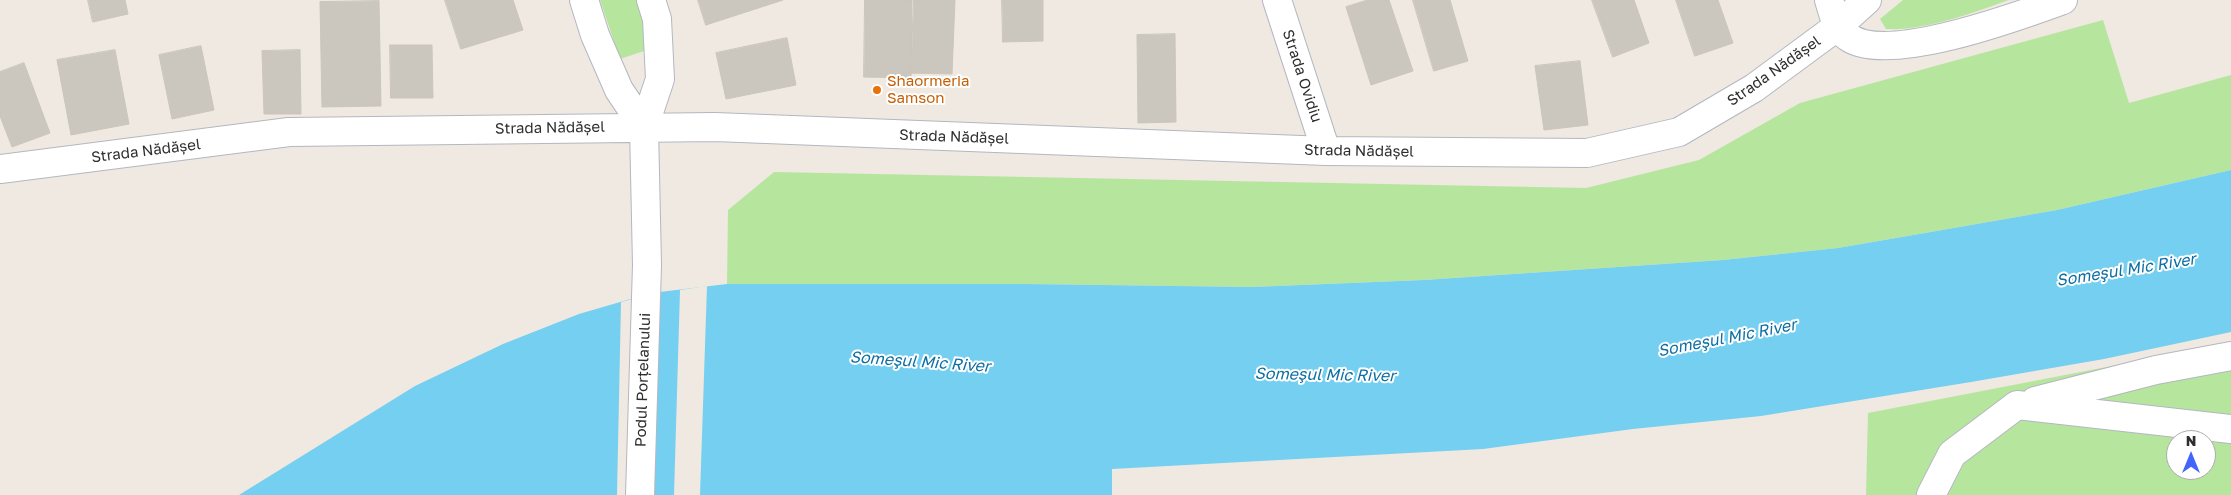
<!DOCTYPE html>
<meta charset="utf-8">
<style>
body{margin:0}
#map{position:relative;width:2231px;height:495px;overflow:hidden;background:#efe9e1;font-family:"Golos Text",sans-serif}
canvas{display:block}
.north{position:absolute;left:2166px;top:430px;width:50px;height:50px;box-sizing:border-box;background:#fff;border:1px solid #ababab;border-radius:50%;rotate:0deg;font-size:14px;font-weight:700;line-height:20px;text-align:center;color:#2e2e2e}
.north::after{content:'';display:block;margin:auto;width:18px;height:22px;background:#4264fb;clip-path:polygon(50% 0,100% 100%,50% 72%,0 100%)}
</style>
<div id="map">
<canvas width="2231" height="495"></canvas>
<div class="north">N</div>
</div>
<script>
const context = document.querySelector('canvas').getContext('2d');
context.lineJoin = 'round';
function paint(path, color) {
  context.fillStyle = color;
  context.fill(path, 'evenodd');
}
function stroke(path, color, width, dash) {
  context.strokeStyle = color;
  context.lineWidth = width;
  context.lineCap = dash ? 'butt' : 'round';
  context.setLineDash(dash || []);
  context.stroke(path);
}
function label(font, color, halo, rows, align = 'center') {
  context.font = font + ' "Golos Text",sans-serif';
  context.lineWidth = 4;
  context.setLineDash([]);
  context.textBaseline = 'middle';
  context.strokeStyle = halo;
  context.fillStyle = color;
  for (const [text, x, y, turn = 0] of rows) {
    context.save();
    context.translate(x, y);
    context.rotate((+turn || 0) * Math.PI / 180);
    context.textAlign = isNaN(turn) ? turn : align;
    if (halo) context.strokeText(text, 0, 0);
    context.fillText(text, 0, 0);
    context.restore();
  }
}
const green = new Path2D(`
 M 600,0 L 638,0 L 644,20 L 644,51 L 620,59 Z
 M 1903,0 L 2009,0 C 1972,13 1925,31 1886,29 L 1880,19 Z
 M 2103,20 L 2129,103 L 2231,75 L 2231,170 L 2057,210 L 1925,233 L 1838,248 L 1723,260 L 1424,280 L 1252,287 L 1027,284 L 727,284 L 728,210 L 774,172 L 1586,188 L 1699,160 L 1800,103 Z
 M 2231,343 L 2231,495 L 1866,495 L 1868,413 ZM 2176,440 L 2206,440 L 2206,470 L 2176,470 Z`);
const water = new Path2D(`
 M 2231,170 L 2231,332 L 2104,359 L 1971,382 L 1761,416 L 1633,429 L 1483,449 L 1112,469 L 1112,495 L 239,495 L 415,386 L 503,344 L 579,314 L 651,293 L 727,284 L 1027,284 L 1252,287 L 1424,280 L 1723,260 L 1838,248 L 1925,233 L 2057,210 Z`);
const pier = new Path2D(`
 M 707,286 L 700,495 L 674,495 L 680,290 Z
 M 658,292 L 654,495 L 617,495 L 621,302 Z`);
const building = new Path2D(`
 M 88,0 L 125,0 L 128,14 L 93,22 Z
 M 445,0 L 513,0 L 523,30 L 461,49 Z
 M 698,0 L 783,0 L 706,25 Z
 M 865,0 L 912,0 L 911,78 L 864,77 Z
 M 914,0 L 955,0 L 952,74 L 911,73 Z
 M 1002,0 L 1043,0 L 1043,41 L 1003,42 Z
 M 1368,0 L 1389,0 L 1413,71 L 1371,85 L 1346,7 Z
 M 1413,0 L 1450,0 L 1468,61 L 1434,71 Z
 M 1592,0 L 1634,0 L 1649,43 L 1613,57 Z
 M 1676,0 L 1718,0 L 1733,43 L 1695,56 Z
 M 379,1 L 381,106 L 322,107 L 320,2 Z
 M 1175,34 L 1176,122 L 1138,123 L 1137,35 Z
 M 787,38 L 796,85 L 726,99 L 716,53 Z
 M 390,45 L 432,45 L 433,98 L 391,98 Z
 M 201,46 L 214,110 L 172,119 L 159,55 Z
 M 115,50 L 129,124 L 71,135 L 57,60 Z
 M 300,50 L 301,114 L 264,114 L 262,51 Z
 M 1580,61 L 1588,125 L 1544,130 L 1535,66 Z
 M 24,63 L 50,133 L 12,147 L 0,116 L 0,72 Z`);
const minor = new Path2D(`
 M 584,0 L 595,35 L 619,90 L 644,127
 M 1277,0 L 1326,151
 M 1829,0 C 1833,13 1836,29 1848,37 C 1887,65 2019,16 2063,0
 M 0,169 L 289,132 L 715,127 L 1326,151 L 1587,153 L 1679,132 L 1754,88 L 1838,26 L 1867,0
 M 2035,401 L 2156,370 L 2231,356
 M 640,495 L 647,265 L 644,127 L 660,79 L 657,19 L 651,0
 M 1931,495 L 1952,454 L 2017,405 L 2231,429`);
const markers = [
 [877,90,5,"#e8710a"]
];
const streetNames = [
 ["Strada Nădășel",1774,71,-35],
 ["Strada Ovidiu",1302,76,72],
 ["Strada Nădășel",550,128,-1],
 ["Strada Nădășel",954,137,2],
 ["Strada Nădășel",146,151,-7],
 ["Strada Nădășel",1359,151,1],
 ["Podul Porțelanului",643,380,-88]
];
const foodNames = [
 ["Shaormeria",887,81],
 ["Samson",887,98]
];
const waterNames = [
 ["Someşul Mic River",2126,270,-9],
 ["Someşul Mic River",1727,338,-11],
 ["Someşul Mic River",920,362,4],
 ["Someşul Mic River",1325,375,1]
];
paint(green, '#b6e59e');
paint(water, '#75cff0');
paint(pier, '#efe9e1');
paint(building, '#cbc7bf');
stroke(building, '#cbc5ba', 1);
stroke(minor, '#b4b7c1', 30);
stroke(minor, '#fff', 28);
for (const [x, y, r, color] of markers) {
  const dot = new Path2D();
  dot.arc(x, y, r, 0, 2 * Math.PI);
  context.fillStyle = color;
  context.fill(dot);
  stroke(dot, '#fff', 2);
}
label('15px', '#2e2e2e', '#fff', streetNames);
label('15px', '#c56008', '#fff', foodNames, 'left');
label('italic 16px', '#0d6fa3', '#fff', waterNames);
</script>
